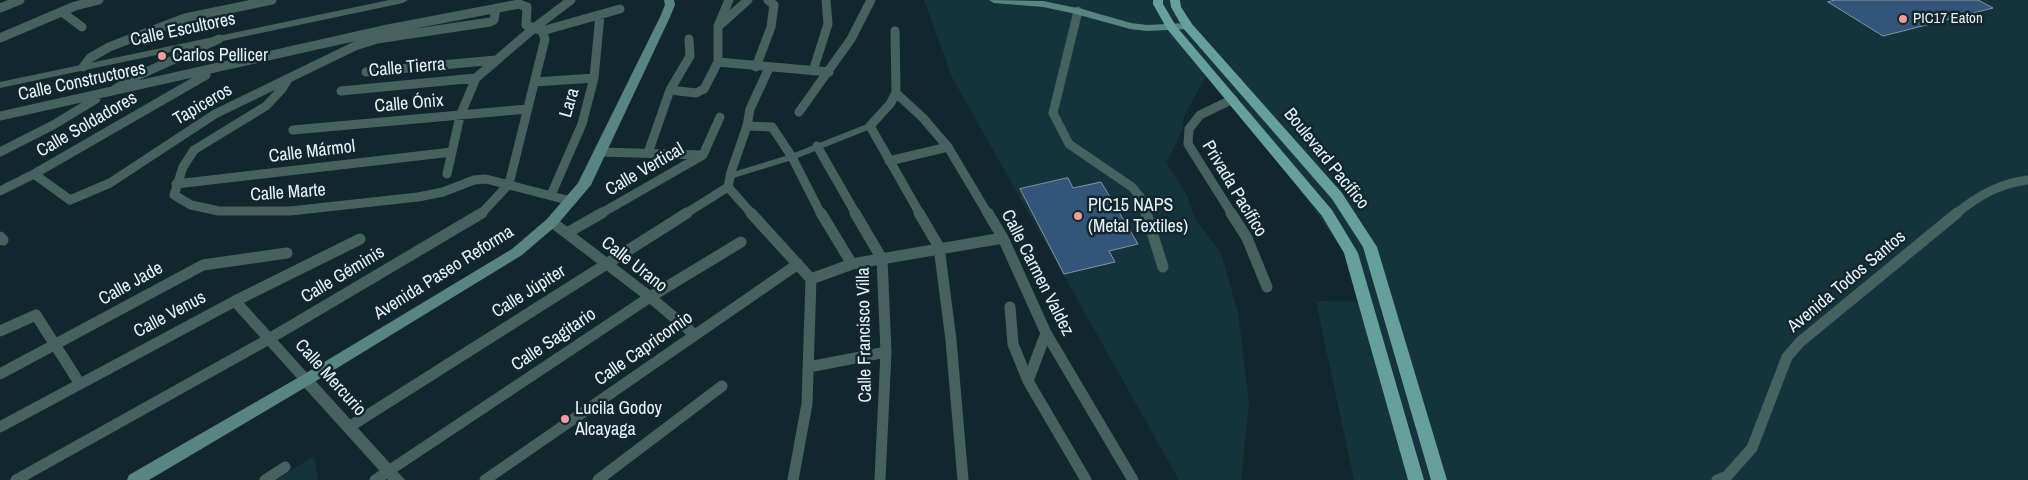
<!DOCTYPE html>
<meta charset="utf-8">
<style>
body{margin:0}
canvas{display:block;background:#12272d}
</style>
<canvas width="2028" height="480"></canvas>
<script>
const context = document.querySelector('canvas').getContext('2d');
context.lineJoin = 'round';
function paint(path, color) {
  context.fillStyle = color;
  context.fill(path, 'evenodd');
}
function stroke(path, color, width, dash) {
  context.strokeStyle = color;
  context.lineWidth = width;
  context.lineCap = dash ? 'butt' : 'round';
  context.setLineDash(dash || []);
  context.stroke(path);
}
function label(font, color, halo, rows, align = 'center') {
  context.font = font + ' "Archivo Narrow",sans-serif';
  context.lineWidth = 5;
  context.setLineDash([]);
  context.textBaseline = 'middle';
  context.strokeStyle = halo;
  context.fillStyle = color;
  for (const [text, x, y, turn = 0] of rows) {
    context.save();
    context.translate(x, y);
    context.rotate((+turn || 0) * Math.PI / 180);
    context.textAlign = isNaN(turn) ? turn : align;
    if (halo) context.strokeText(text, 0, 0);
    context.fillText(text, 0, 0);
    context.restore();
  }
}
const built = new Path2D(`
 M 924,0 L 2028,0 L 2028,480 L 1354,480 L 1316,301 L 1358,302 L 1345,253 L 1270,148 L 1207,74 L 1184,116 L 1182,131 L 1166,163 L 1185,191 L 1196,220 L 1221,253 L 1238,313 L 1249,403 L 1241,480 L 1179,480 L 952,77 Z
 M 314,456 L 318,480 L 279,480 L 278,479 Z`);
const building = new Path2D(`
 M 1836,0 L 1978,0 L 1993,8 L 1883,36 L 1828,2 Z
 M 1068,178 L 1073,188 L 1101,182 L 1138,244 L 1109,251 L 1115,262 L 1064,274 L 1020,189 Z`);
const pedestrian = new Path2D(`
 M 730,176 L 792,157 L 870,126`);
const minorFar1 = new Path2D(`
 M 0,8 L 20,0
 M 1078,11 L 1053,113 L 1069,144 L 1132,187 L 1141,198 L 1146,214
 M 62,12 L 82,27
 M 719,26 L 748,0
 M 542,31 L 620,9
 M 895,31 L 896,93 L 890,104 L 870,126 L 920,214
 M 0,38 L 75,6 L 99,0
 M 718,62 L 829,72
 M 83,67 L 90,58 L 109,47 L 185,18 L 272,0
 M 756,67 L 771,27 L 774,5 L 768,0
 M 813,71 L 828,24 L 826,0
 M 366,72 L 496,60
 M 288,79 L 282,89 L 266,106 L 194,150 L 183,167 L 174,195 L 191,205 L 219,211 L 290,211 L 418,197 L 443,192 L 474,180 L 486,179 L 571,201
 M 535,82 L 594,78
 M 115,89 L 135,77 L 219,39
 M 670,90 L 696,93 L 704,89 L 718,62 L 718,26 L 729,0
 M 341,91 L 476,78
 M 896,93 L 923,118 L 948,147 L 988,214
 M 799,112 L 851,39 L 871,0
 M 0,116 L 388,29 L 519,4 L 527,7 L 526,25 L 542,31 L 545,39 L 509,184 L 481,214
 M 747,126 L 772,127 L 792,157 L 821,214
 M 293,130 L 527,109
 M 817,146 L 856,214
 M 0,152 L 55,124 L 96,99
 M 601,152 L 702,155
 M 648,153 L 670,90 L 690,56 L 689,39
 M 703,155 L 720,117
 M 889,161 L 948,147
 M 34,174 L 70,200 L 110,183 L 215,114 L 355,46 L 377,39 L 490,22 L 494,20 L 496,8
 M 447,174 L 460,116 L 476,78 L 534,28 L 571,0
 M 176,184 L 452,152
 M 0,191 L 34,174 L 206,75
 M 551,195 L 582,124 L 594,78 L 600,15
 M 600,214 L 703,155
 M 685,214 L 728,187
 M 752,214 L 728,187 L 731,172 L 747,126 L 750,109 L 769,68
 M 1232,214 L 1188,144 L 1189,129 L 1200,115 L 1233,99
 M 1956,214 C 1977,196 2000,183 2028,180`);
const minor = new Path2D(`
 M 751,213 L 811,279 L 807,404 L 793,480
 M 821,213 L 852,264
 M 855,213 L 882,259 L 886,352 L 880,480
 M 919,213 L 939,247 L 951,340 L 963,480
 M 988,213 L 1003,238 L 1046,333 L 1133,480
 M 1146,213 L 1163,267
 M 1231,213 L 1247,238 L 1267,287
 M 552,222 L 650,297 L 695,335
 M 567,233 L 602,213
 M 0,237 L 3,240
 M 811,279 L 852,264 L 1003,238
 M 235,301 L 306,380
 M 1010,307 L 1013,344 L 1028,381
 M 0,331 L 36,315 L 80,384
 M 1046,333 L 1028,381 L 1086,480
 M 809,367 L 886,352
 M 0,374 L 203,265 L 287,253
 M 0,427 L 235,301 L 360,239
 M 349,427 L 687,213
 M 16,480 L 269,339 L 482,213
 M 265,480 L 285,467
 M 375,480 L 650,297 L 741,242
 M 485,480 L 798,264
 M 598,480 L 722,386
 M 1717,480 L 1727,476 L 1752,448 L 1787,357 L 1800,342 L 1957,213`);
const tertiary = new Path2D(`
 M 389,0 L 408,0 L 403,3 L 0,88 L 0,82 Z
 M 306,374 L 311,376 L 405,480 L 388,480 L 301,384 L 299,380 L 301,376 Z`);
const secondary = new Path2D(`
 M 664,0 L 674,0 L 675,5 L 670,17 L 591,185 L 557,225 L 522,255 L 311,384 L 149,480 L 127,480 L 129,475 L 301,376 L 512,249 L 547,219 L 578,183 L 660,17 L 665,5 Z
 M 989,0 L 1043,1 L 1082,9 L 1131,23 L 1147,25 L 1187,23 L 1193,26 L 1187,29 L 1147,31 L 1130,29 L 1076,14 L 1043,7 L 994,3 Z`);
const primary = new Path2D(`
 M 1153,0 L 1163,0 L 1163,4 L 1176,26 L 1332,210 L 1358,253 L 1424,480 L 1408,480 L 1344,253 L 1322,216 L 1167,29 L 1153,4 Z
 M 1170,0 L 1180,0 L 1181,7 L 1192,24 L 1342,193 L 1377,247 L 1447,480 L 1431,480 L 1363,247 L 1332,199 L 1183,28 L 1171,7 Z`);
const markers = [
 [1903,19,5,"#f59b9c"],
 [162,56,5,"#f59b9c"],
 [1078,216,5,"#f59b9c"],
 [565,419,5,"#f59b9c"]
];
const farPoinames = [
 ["PIC17 Eaton",1913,19]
];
const streetNames = [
 ["Calle Escultores",183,30,-12],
 ["Calle Tierra",407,68,-5],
 ["Calle Constructores",82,82,-12],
 ["Lara",570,103,-74],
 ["Calle Ónix",409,104,-5],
 ["Tapiceros",203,105,-30],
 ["Calle Soldadores",87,125,-30],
 ["Calle Mármol",312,152,-7],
 ["Boulevard Pacífico",1326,159,51],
 ["Calle Vertical",645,170,-30],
 ["Privada Pacífico",1234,189,59],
 ["Calle Marte",288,193,-4],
 ["Calle Urano",634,265,38],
 ["Avenida Paseo Reforma",444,273,-32],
 ["Calle Carmen Valdez",1037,273,63],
 ["Calle Géminis",343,275,-31],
 ["Avenida Todos Santos",1847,282,-40],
 ["Calle Jade",131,284,-29],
 ["Calle Júpiter",529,292,-32],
 ["Calle Venus",170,315,-28],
 ["Calle Francisco Villa",865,335,-91],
 ["Calle Sagitario",554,340,-34],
 ["Calle Capricornio",644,349,-35],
 ["Calle Mercurio",330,378,48]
];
const poiNames = [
 ["Carlos Pellicer",172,56],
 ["PIC15 NAPS",1088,206],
 ["(Metal Textiles)",1088,227],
 ["Lucila Godoy",575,409],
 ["Alcayaga",575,430]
];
paint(built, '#15333c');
paint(building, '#34557a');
stroke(building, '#8593a3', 1);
stroke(pedestrian, '#46625f', 6);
stroke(minorFar1, '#46625f', 9);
stroke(minor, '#46625f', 11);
paint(tertiary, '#46625f');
paint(secondary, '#588580');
paint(primary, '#65a09a');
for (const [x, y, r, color] of markers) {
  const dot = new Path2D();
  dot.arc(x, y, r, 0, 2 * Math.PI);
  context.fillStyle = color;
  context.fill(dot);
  stroke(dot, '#12272d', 2);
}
label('15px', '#e7f3f8', '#12272d', farPoinames, 'left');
label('18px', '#e7f3f8', '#12272d', streetNames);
label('18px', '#e7f3f8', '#12272d', poiNames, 'left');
</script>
